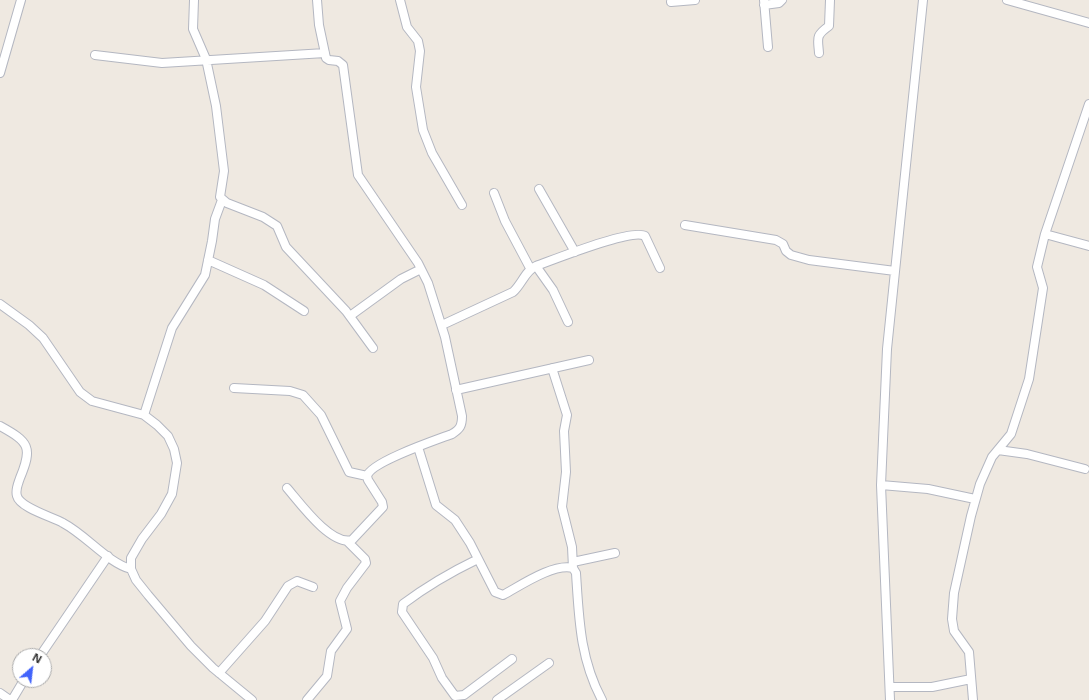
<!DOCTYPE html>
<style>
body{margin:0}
#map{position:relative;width:1089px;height:700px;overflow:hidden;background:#efe9e1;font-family:"Open Sans",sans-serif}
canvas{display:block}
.north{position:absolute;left:12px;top:648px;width:40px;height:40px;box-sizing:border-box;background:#fff;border:1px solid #ababab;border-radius:50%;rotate:28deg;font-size:11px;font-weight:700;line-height:16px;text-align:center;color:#2e2e2e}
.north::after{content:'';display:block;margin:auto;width:14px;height:18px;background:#4264fb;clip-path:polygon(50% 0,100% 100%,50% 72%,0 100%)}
</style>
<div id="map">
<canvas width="1089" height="700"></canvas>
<div class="north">N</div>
</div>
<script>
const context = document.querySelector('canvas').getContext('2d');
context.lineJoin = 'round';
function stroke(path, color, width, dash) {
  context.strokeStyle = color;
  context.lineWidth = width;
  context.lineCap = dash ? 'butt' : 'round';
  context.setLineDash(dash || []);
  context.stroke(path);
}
const street = new Path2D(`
 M 194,0 L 193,29 L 206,59 L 216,106 L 224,171 L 220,197 L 227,203 L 263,217 L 277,226 L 286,247 L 346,311 L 373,348
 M 400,0 L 407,27 L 418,41 L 420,51 L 416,87 L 423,130 L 432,153 L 462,205
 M 764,0 L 768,47
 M 1007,0 L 1089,23
 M 671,2 L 695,0
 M 764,5 L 779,3 L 782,0
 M 819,53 C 818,38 815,36 829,26 L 830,0
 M 95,55 L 162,63 L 325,53
 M 0,73 L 21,0
 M 539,189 L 575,252
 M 494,193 L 505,221 L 530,268
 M 685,225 L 776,240 L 783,244 L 786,251 L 791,255 L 809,260 L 895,271
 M 1045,234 L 1089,246
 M 208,260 L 264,285 L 304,311
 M 536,266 L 553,290 L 568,322
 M 0,304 L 29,325 L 43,338 L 80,392 L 92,401 L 144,415 L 157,425 L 168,436 L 174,449 L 177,463 L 172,494 L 161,514 L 142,539 L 131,558 L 131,569 L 136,580 L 148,595 L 191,646 L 213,668 L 252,700
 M 350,316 L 401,279 L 421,269
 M 442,325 L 513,292 C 522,284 525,271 536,266 C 553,260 632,228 645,236 L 660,268
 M 552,368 L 567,415 L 564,431 L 566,472 L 562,507 L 572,547 L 573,568
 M 234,388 L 290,391 L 303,395 L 321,415 L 349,472 L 367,476
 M 456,390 L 589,360
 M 144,415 L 172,328 L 205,275 L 212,241 L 215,219 L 222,200
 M 0,426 C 29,442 33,447 20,478 C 18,484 15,490 17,496 C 20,508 53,517 63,523 C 86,535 108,563 131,569
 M 418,447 L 436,505 L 455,520 L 470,543 L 495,592 L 503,595 C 520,586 553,563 573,568 L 576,573 C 579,619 580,659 602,700
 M 998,450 L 1027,454 L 1085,469
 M 881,485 L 928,489 L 975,499
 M 287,488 C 300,503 331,546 352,540 L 383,507 L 382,502 L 368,480 L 367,476 C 371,462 436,440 452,434 C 460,429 462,426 462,416 L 445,337 L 428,283 L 418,263 L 358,175 L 343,65 L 338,61 L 329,60 L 326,58 L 319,25 L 317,0
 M 478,559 C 451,572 427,586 403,604 L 402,612 L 433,658 L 442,678 L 455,696 L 464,695 L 512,659
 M 573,562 L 615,553
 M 40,656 L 108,556
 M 219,673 L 265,621 L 288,586 L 297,581 L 313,587
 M 890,687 L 932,687 L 971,679
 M 0,693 L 10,700
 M 12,700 L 24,680
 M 307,700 L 327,676 L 331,651 L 347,629 L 340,601 L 347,588 L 366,563 L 365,559 L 347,541
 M 497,700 L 549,663
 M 890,700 L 881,485 L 887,349 L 923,0
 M 973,700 L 969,652 L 954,631 L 952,619 L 954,593 L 971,516 L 980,484 L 992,457 L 1011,434 L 1029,379 L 1043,288 L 1037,267 L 1045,234 L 1089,104`);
stroke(street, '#b4b7c1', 10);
stroke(street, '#fff', 8);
</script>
